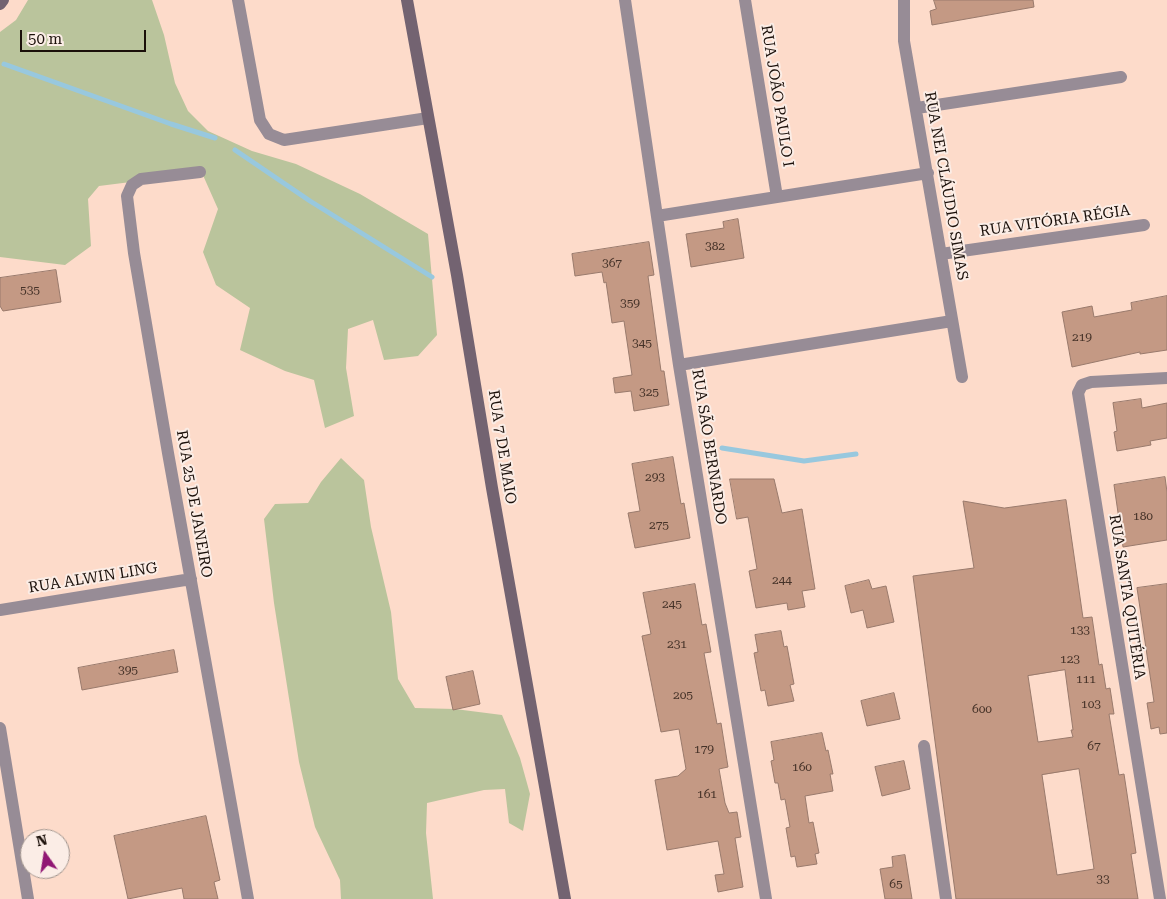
<!DOCTYPE html>
<meta charset="utf-8">
<style>
body{margin:0}
#map{position:relative;width:1167px;height:899px;overflow:hidden;background:#fddbca;font-family:"Roboto Serif",serif}
canvas{display:block}
.north{position:absolute;left:20px;top:829px;width:50px;height:50px;box-sizing:border-box;background:#fbede6;border:1px solid #a1958e;border-radius:50%;rotate:347deg;font-size:14px;font-weight:700;line-height:20px;text-align:center;color:#1b100a}
.north::after{content:'';display:block;margin:auto;width:18px;height:22px;background:#911774;clip-path:polygon(50% 0,100% 100%,50% 72%,0 100%)}
.scale{position:absolute;left:20px;top:30px;width:126px;height:22px;box-sizing:border-box;border:2px solid #1b100a;border-top:0;padding-left:6px;font-size:15px;line-height:18px;white-space:nowrap;color:#1b100a;-webkit-text-stroke:4px #fbede6;paint-order:stroke}
</style>
<div id="map">
<canvas width="1167" height="899"></canvas>
<div class="north">N</div>
<div class="scale">50 m</div>
</div>
<script>
const context = document.querySelector('canvas').getContext('2d');
context.lineJoin = 'round';
function paint(path, color) {
  context.fillStyle = color;
  context.fill(path, 'evenodd');
}
function stroke(path, color, width, dash) {
  context.strokeStyle = color;
  context.lineWidth = width;
  context.lineCap = dash ? 'butt' : 'round';
  context.setLineDash(dash || []);
  context.stroke(path);
}
function label(font, color, halo, rows, align = 'center') {
  context.font = font + ' "Roboto Serif",serif';
  context.lineWidth = 4;
  context.setLineDash([]);
  context.textBaseline = 'middle';
  context.strokeStyle = halo;
  context.fillStyle = color;
  for (const [text, x, y, turn = 0] of rows) {
    context.save();
    context.translate(x, y);
    context.rotate((+turn || 0) * Math.PI / 180);
    context.textAlign = isNaN(turn) ? turn : align;
    if (halo) context.strokeText(text, 0, 0);
    context.fillText(text, 0, 0);
    context.restore();
  }
}
const green = new Path2D(`
 M 28,0 L 152,0 L 164,35 L 175,83 L 188,111 L 208,131 L 252,151 L 296,164 L 360,194 L 428,234 L 437,335 L 418,356 L 384,360 L 373,320 L 348,329 L 346,368 L 354,416 L 325,428 L 314,380 L 285,371 L 240,350 L 250,308 L 216,285 L 203,252 L 218,209 L 202,173 L 99,186 L 88,199 L 91,246 L 65,265 L 0,257 L 0,32 L 16,20 Z
 M 341,458 L 364,480 L 371,527 L 391,612 L 398,679 L 415,708 L 455,709 L 502,715 L 520,758 L 530,794 L 523,831 L 509,823 L 505,789 L 484,790 L 427,803 L 426,833 L 433,899 L 341,899 L 340,880 L 315,827 L 299,762 L 274,603 L 264,519 L 275,504 L 308,503 L 321,482 Z`);
const stream = new Path2D(`
 M 4,64 L 171,124 L 215,138
 M 235,150 L 310,201 L 432,277
 M 722,448 L 804,461 L 856,454`);
const building = new Path2D(`
 M 934,0 L 1033,0 L 1034,7 L 932,25 L 930,11 L 936,9 Z
 M 738,219 L 744,258 L 691,267 L 686,234 L 724,228 L 723,222 Z
 M 649,242 L 654,275 L 648,276 L 661,371 L 664,371 L 669,405 L 634,411 L 631,391 L 615,393 L 613,378 L 632,375 L 624,321 L 612,323 L 606,282 L 604,283 L 602,272 L 575,276 L 572,254 Z
 M 56,270 L 61,302 L 3,311 L 0,306 L 0,278 Z
 M 1167,296 L 1167,350 L 1140,354 L 1140,352 L 1072,367 L 1062,312 L 1092,306 L 1094,317 L 1132,310 L 1131,303 Z
 M 1141,399 L 1142,408 L 1167,403 L 1167,438 L 1150,441 L 1151,445 L 1117,451 L 1114,432 L 1117,431 L 1113,403 Z
 M 673,457 L 681,504 L 684,503 L 690,538 L 635,548 L 628,513 L 640,511 L 632,464 Z
 M 1165,477 L 1167,492 L 1167,540 L 1123,547 L 1114,485 Z
 M 730,479 L 774,479 L 782,513 L 802,509 L 815,589 L 802,591 L 805,607 L 788,610 L 787,603 L 756,608 L 749,571 L 757,569 L 748,517 L 737,519 Z
 M 1066,500 L 1083,618 L 1092,617 L 1099,665 L 1102,664 L 1106,689 L 1110,688 L 1114,714 L 1109,714 L 1119,775 L 1124,774 L 1136,853 L 1131,854 L 1138,899 L 956,899 L 913,576 L 974,568 L 963,501 L 1004,508 ZM 1065,670 L 1073,730 L 1071,730 L 1073,737 L 1038,742 L 1028,676 ZM 1079,769 L 1094,869 L 1057,875 L 1042,775 Z
 M 869,580 L 872,589 L 886,586 L 894,622 L 867,628 L 863,610 L 851,613 L 845,586 Z
 M 695,584 L 702,625 L 706,624 L 711,652 L 704,653 L 717,724 L 721,723 L 728,767 L 719,769 L 725,803 L 729,813 L 737,812 L 741,837 L 735,838 L 743,887 L 718,892 L 715,875 L 724,874 L 718,841 L 667,850 L 655,780 L 678,776 L 686,769 L 679,729 L 661,732 L 642,636 L 651,634 L 643,593 Z
 M 1167,584 L 1167,733 L 1160,734 L 1159,727 L 1151,729 L 1147,703 L 1154,702 L 1137,588 Z
 M 781,631 L 784,647 L 787,646 L 794,684 L 790,685 L 794,701 L 768,706 L 765,690 L 761,691 L 754,653 L 758,652 L 755,635 Z
 M 174,650 L 178,672 L 82,690 L 78,668 Z
 M 473,671 L 480,704 L 453,710 L 446,677 Z
 M 894,693 L 900,719 L 867,726 L 861,701 Z
 M 822,733 L 826,751 L 828,750 L 833,774 L 830,774 L 833,791 L 805,796 L 809,823 L 813,822 L 819,853 L 815,854 L 817,864 L 797,867 L 795,856 L 791,857 L 786,828 L 790,827 L 785,799 L 781,800 L 778,783 L 775,783 L 771,761 L 774,760 L 771,742 Z
 M 904,761 L 910,789 L 882,796 L 875,767 Z
 M 206,816 L 220,880 L 214,882 L 218,899 L 184,899 L 182,888 L 128,899 L 114,836 Z
 M 905,855 L 912,899 L 885,899 L 880,869 L 893,867 L 892,857 Z`);
const street = new Path2D(`
 M 238,0 L 260,120 L 269,134 L 284,140 L 428,118
 M 625,0 L 679,365 L 766,899
 M 745,0 L 777,197
 M 904,0 L 904,41 L 962,377
 M 917,108 L 1121,77
 M 200,172 L 141,179 L 132,185 L 127,196 L 134,253 L 168,453 L 248,899
 M 657,216 L 928,173
 M 941,254 L 1144,225
 M 679,365 L 952,321
 M 0,610 L 191,579
 M 0,728 L 28,899
 M 924,746 L 946,899
 M 1160,899 L 1078,393 L 1082,385 L 1091,382 L 1167,378`);
const secondary = new Path2D(`
 M 407,0 L 457,275 L 492,488 L 565,899
 M 0,4 L 3,0`);
const numberNames = [
 ["382",715,246],
 ["367",612,263],
 ["535",30,290],
 ["359",630,303],
 ["219",1082,337],
 ["345",642,343],
 ["325",649,392],
 ["293",655,477],
 ["180",1143,516],
 ["275",659,525],
 ["244",782,580],
 ["245",672,604],
 ["133",1080,630],
 ["231",677,644],
 ["123",1070,659],
 ["395",128,670],
 ["111",1086,679],
 ["205",683,695],
 ["103",1091,704],
 ["600",982,709],
 ["67",1094,746],
 ["179",704,749],
 ["160",802,767],
 ["161",707,794],
 ["33",1103,879],
 ["65",896,884]
];
const streetNames = [
 ["RUA JOÃO PAULO I",777,96,81],
 ["RUA NEI CLÁUDIO SIMAS",946,186,80],
 ["RUA VITÓRIA RÉGIA",1055,221,-8],
 ["RUA 7 DE MAIO",502,447,81],
 ["RUA SÃO BERNARDO",709,447,81],
 ["RUA 25 DE JANEIRO",194,504,80],
 ["RUA ALWIN LING",93,578,-9],
 ["RUA SANTA QUITÉRIA",1127,597,81]
];
paint(green, '#bac49c');
stroke(stream, '#98c8de', 5);
paint(building, '#c49984');
stroke(building, '#997a6c', 1);
stroke(street, '#978c96', 12);
stroke(secondary, '#736371', 12);
label('12px', '#453228', null, numberNames);
label('15px', '#1b100a', '#fbede6', streetNames);
</script>
